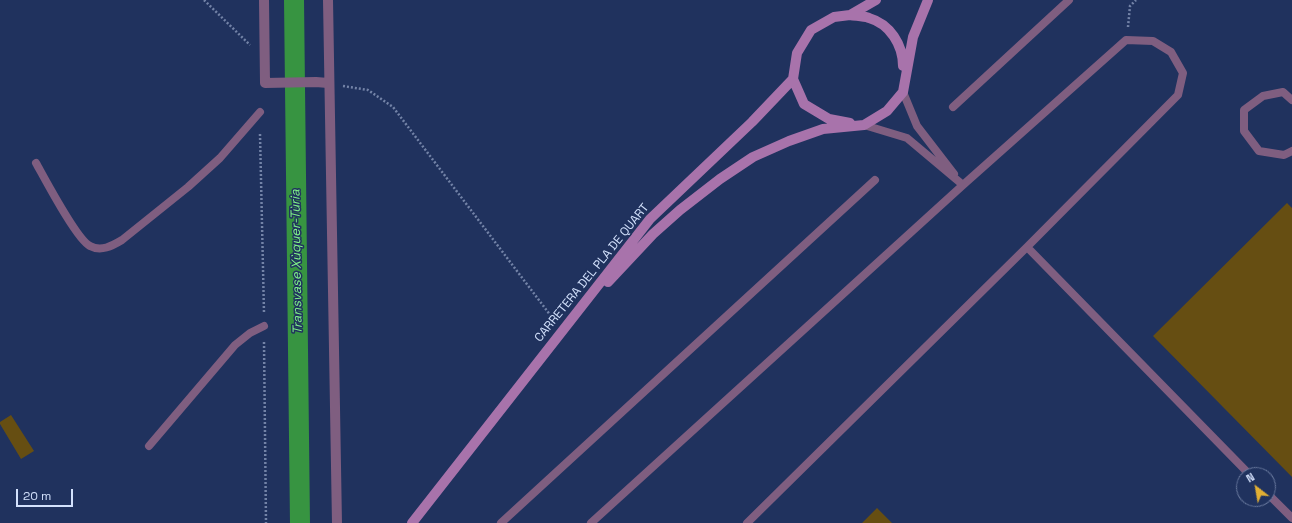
<!DOCTYPE html>
<meta charset="utf-8">
<style>
body{margin:0}
#map{position:relative;width:1292px;height:523px;overflow:hidden;background:#20325e;font-family:"Space Grotesk",sans-serif}
canvas{display:block}
.north{position:absolute;left:1236px;top:467px;width:40px;height:40px;box-sizing:border-box;background:#20325e;border:1px solid #68789d;border-radius:50%;rotate:329deg;font-size:11px;font-weight:700;line-height:16px;text-align:center;color:#d3e1fc}
.north::after{content:'';display:block;margin:auto;width:14px;height:18px;background:#e1af34;clip-path:polygon(50% 0,100% 100%,50% 72%,0 100%)}
.scale{position:absolute;left:16px;top:489px;width:57px;height:18px;box-sizing:border-box;border:2px solid #d3e1fc;border-top:0;padding-left:5px;font-size:12px;line-height:14px;white-space:nowrap;color:#d3e1fc;-webkit-text-stroke:3px #20325e;paint-order:stroke}
</style>
<div id="map">
<canvas width="1292" height="523"></canvas>
<div class="north">N</div>
<div class="scale">20 m</div>
</div>
<script>
const context = document.querySelector('canvas').getContext('2d');
context.lineJoin = 'round';
function stroke(path, color, width, dash) {
  context.strokeStyle = color;
  context.lineWidth = width;
  context.lineCap = dash ? 'butt' : 'round';
  context.setLineDash(dash || []);
  context.stroke(path);
}
function paint(path, color) {
  context.fillStyle = color;
  context.fill(path, 'evenodd');
}
function label(font, color, halo, rows, align = 'center') {
  context.font = font + ' "Space Grotesk",sans-serif';
  context.lineWidth = 3;
  context.setLineDash([]);
  context.textBaseline = 'middle';
  context.strokeStyle = halo;
  context.fillStyle = color;
  for (const [text, x, y, turn = 0] of rows) {
    context.save();
    context.translate(x, y);
    context.rotate((+turn || 0) * Math.PI / 180);
    context.textAlign = isNaN(turn) ? turn : align;
    if (halo) context.strokeText(text, 0, 0);
    context.fillText(text, 0, 0);
    context.restore();
  }
}
const canal = new Path2D(`
 M 294,0 L 300,523`);
const building = new Path2D(`
 M 1287,203 L 1292,208 L 1292,477 L 1153,336 Z
 M 11,415 L 34,451 L 21,459 L 0,424 L 0,422 Z
 M 877,508 L 892,523 L 862,523 Z`);
const path = new Path2D(`
 M 204,0 L 250,45
 M 1128,27 L 1130,6 L 1136,0
 M 343,86 L 368,90 L 393,107 L 554,320
 M 260,134 L 264,313
 M 264,342 L 266,523`);
const lane = new Path2D(`
 M 903,92 L 917,126 L 954,174
 M 1292,100 L 1283,92 L 1263,96 L 1244,110 L 1244,131 L 1259,151 L 1284,155 L 1292,151
 M 953,107 L 1069,0
 M 864,125 L 907,138 L 963,185
 M 36,163 C 45,179 77,240 90,246 C 101,252 112,246 122,240 L 188,187 L 220,158 L 260,112
 M 1027,247 L 1250,475
 M 149,446 L 235,345 L 250,333 L 264,326
 M 1268,494 L 1292,518
 M 501,523 L 875,180
 M 591,523 L 963,185 L 1126,40 L 1153,41 L 1171,52 L 1183,73 L 1178,95 L 1027,247 L 747,523`);
const street = new Path2D(`
 M 264,0 L 265,83 L 316,82 L 328,83
 M 328,0 L 337,523`);
const secondary = new Path2D(`
 M 850,15 C 856,16 864,16 869,18 C 890,24 903,45 903,66
 M 793,79 L 804,104 L 829,119 L 850,123
 M 608,282 L 653,234 L 680,210 L 720,179 L 753,157 L 789,141 L 823,129 L 864,125 L 887,111 L 903,92 L 913,37 L 928,0
 M 412,523 L 650,219 L 752,122 L 793,79 L 797,53 L 811,30 L 834,17 L 850,15 L 876,0`);
const streetNames = [
 ["CARRETERA DEL PLA DE QUART",592,273,-51]
];
const waterNames = [
 ["Transvase Xùquer-Tùria",297,262,-91]
];
stroke(canal, '#379441', 20);
paint(building, '#664e12');
stroke(path, '#7383a7', 2.5, [2, 2]);
stroke(lane, '#7f5e80', 8);
stroke(street, '#7f5e80', 10);
stroke(secondary, '#a873ab', 10);
label('12px', '#d3e1fc', '#20325e', streetNames);
label('italic 13px', '#80f388', '#20325e', waterNames);
</script>
